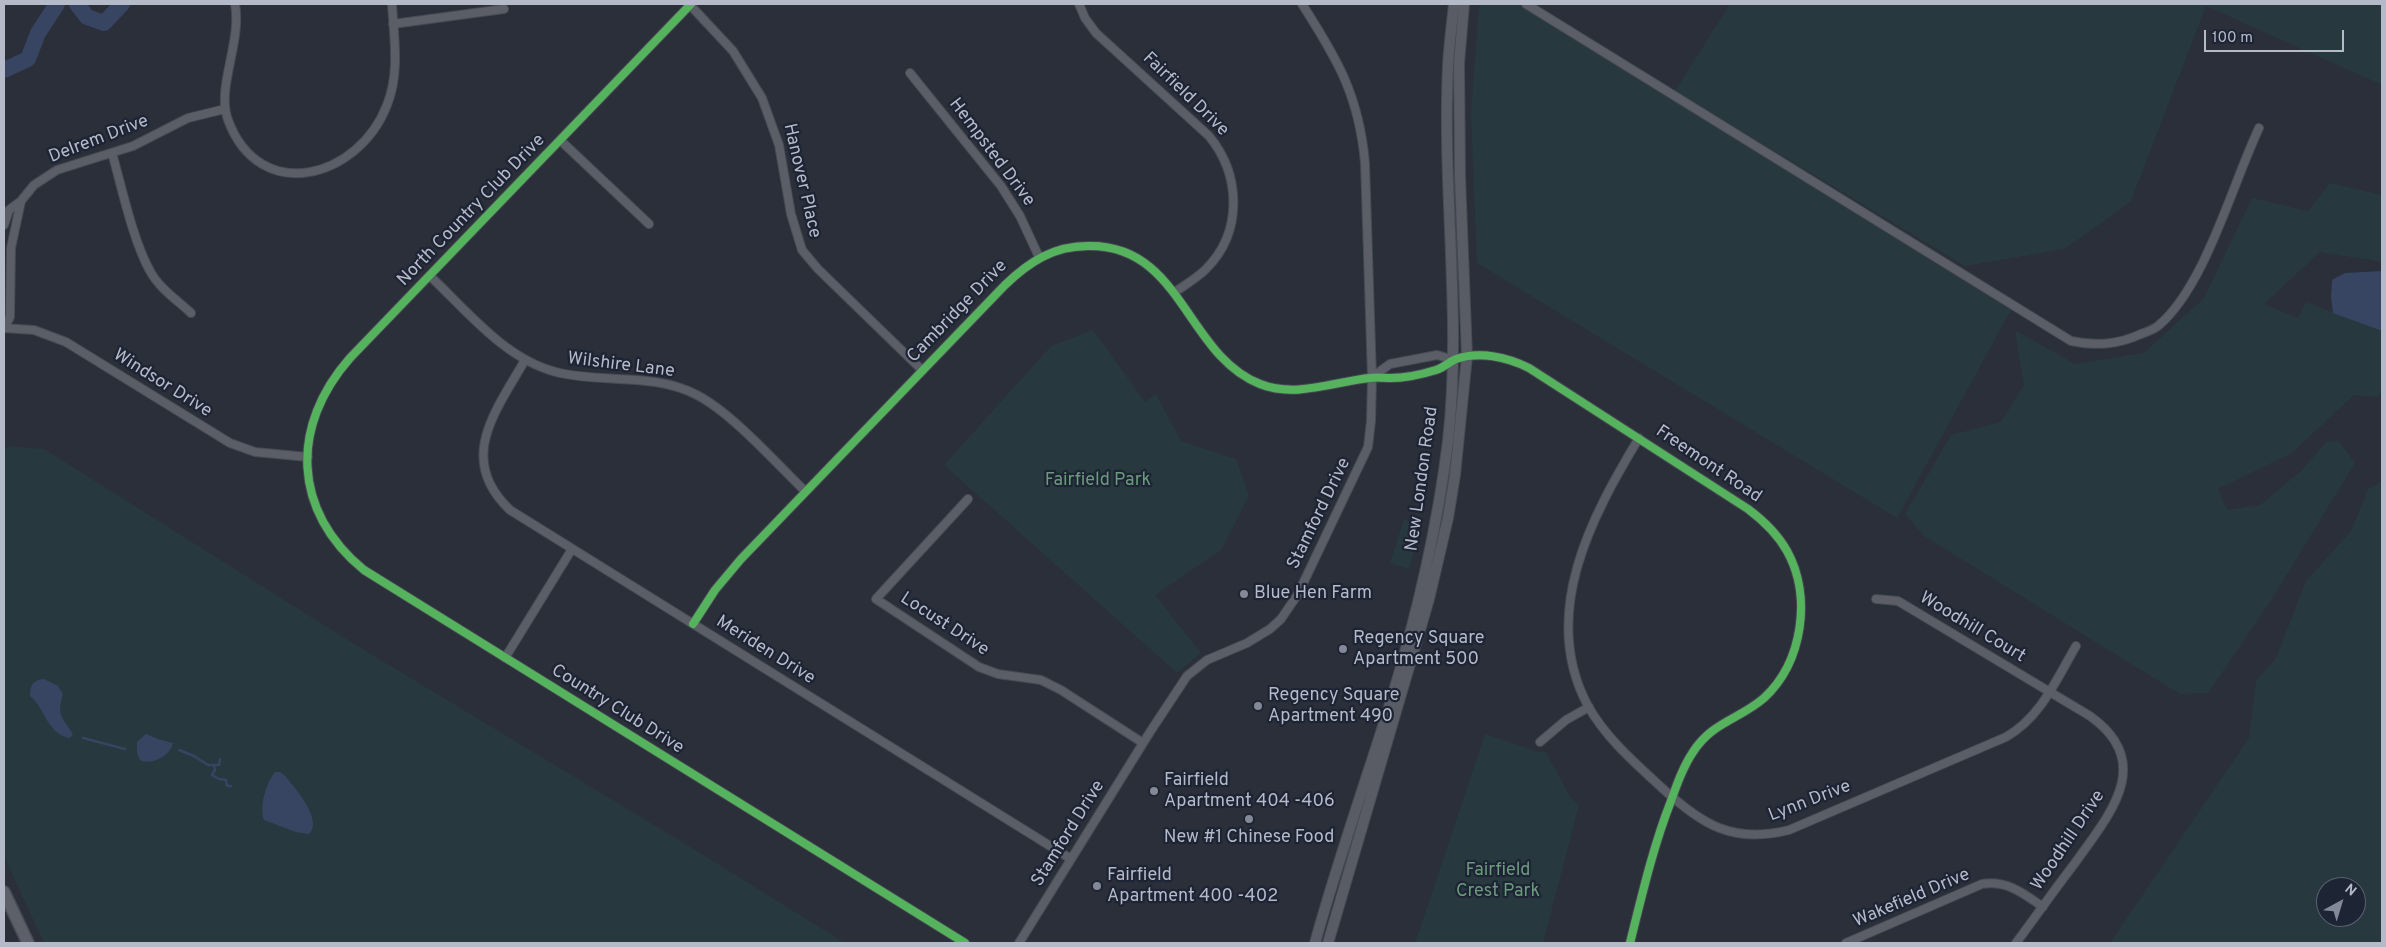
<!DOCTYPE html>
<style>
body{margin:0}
#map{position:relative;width:2386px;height:947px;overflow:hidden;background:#2a2f39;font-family:Overpass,sans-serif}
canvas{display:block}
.frame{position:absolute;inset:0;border:5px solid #b5bac9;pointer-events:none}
.north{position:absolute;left:2316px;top:877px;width:50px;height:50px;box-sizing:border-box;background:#1d2434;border:1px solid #5a6070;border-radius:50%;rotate:39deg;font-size:14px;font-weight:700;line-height:20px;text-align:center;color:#b5bac9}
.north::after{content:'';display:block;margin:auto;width:18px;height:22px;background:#848997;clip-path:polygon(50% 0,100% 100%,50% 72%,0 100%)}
.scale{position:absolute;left:2204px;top:30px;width:140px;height:22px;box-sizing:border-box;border:2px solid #b5bac9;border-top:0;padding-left:6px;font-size:15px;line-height:18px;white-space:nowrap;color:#b5bac9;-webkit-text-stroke:4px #1d2434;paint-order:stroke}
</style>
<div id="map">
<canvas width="2386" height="947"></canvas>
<div class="frame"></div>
<div class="north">N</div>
<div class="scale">100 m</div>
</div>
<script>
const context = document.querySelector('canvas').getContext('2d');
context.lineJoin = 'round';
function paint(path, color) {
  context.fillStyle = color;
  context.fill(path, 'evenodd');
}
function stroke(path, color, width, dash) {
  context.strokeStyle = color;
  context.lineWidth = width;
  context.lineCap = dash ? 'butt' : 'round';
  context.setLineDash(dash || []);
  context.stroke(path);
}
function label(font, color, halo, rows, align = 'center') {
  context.font = font + ' Overpass,sans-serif';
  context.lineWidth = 4.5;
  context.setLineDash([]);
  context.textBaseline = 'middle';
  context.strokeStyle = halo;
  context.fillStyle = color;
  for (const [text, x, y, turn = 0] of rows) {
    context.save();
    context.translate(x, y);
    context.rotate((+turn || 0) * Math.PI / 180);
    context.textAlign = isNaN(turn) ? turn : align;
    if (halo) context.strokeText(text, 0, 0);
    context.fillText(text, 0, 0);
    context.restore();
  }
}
const green = new Path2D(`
 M 1485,4 L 1518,4 L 2011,310 L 1897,518 L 1477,263 L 1471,113 L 1479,6 Z
 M 1730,4 L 2382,4 L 2382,85 L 2206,6 L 2131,201 L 2065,249 L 1965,266 L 1675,91 Z
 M 2330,183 L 2382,195 L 2382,262 L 2320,252 L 2264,304 L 2298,318 L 2306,302 L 2382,331 L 2382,391 L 2378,397 L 2354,395 L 2292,453 L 2218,489 L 2227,510 L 2260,505 L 2302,470 L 2326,442 L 2339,441 L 2355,463 L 2270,602 L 2208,693 L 2180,694 L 1924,536 L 1905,514 L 1951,435 L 2001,422 L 2024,385 L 2015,330 L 2075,364 L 2144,353 L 2204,298 L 2252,198 L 2308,211 Z
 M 1093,330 L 1145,402 L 1156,394 L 1181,441 L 1236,459 L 1249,496 L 1221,550 L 1155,595 L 1201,653 L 1177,673 L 944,465 L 1051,346 Z
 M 8,446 L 44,449 L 351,642 L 692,848 L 845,943 L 44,943 L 4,856 L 4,451 Z
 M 2382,481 L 2382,943 L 2110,943 L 2249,738 L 2256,681 L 2276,658 L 2306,581 L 2351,531 L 2368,489 ZM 2326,887 L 2356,887 L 2356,917 L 2326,917 Z
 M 1404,519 L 1421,525 L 1409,569 L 1390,563 Z
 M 1485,734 L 1539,752 L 1546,752 L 1570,797 L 1579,805 L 1543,943 L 1415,943 Z`);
const water = new Path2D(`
 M 2382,271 L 2382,331 L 2333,313 L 2331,297 L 2332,280 L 2345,273 Z
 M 44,679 L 58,686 L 63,694 C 56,716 63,718 73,734 L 70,738 C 47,734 45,708 30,696 C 30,685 33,680 44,679 Z
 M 146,734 L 158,739 L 173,743 C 171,755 152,766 140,760 L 137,753 L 137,742 Z
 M 275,772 L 280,772 L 284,775 C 294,786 324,821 309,834 L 296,832 L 264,820 C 259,807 266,783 275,772 Z`);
const stream = new Path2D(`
 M 83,738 L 125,749
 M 179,750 L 194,756 L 208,765 L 219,765 L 220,759
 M 214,766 L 215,770 L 212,775 L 219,779 L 226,780 L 227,786 L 231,786`);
const river = new Path2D(`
 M 77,4 L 87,17 L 104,23 L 122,4
 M 4,70 L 28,59 L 38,33 L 57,4`);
const street = new Path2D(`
 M 235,4 C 242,43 216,87 228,120 C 260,206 359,178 387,105 C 400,73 394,38 392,4
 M 691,4 L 350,358 C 290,426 292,511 364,570 L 965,943
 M 1079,4 L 1085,18 L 1096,33 L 1209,136 C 1241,175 1243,232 1206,269 C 1197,278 1185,285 1175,292
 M 1526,4 L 2071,341 C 2096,346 2117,345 2141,334 C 2146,332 2153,330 2158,326 C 2205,287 2232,185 2259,128
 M 690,5 L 733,51 L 762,98 L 779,145 L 791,214 L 802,250 L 818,269 L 922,370
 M 393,24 L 504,9
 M 910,73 L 1001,186 L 1020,216 L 1039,257
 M 560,140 L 649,224
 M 112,153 C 122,188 133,241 150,271 C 159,288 177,300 191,313
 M 21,201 L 34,185 L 57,170 L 133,146 L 188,118 L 225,109
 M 4,225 L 9,210 L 21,201 L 11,248 L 10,317 L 4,328
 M 430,276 C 467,311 505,359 556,372 C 602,384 654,372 697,395 C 733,414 775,462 805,491
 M 4,328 L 34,330 L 66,342 L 230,443 L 255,452 L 308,457
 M 525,360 C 496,411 456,459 510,510 L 1071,859
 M 1372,377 L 1390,364 L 1437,355 L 1454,360
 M 1639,438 C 1591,517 1539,615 1588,706 C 1606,738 1635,763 1661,787 C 1702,825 1733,844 1789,830 L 2006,737 C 2041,717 2056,680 2076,646
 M 968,499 L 876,599 L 979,667 L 998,674 L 1041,680 L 1061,690 L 1143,743
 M 1876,599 L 1898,601 L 2090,716 C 2156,763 2109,815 2075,863 C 2055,889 2036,916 2016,943
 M 693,624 L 715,590 L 741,559 L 1005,285 C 1029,262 1053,246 1088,246 C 1182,244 1186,355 1260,384 C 1295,398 1334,382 1369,378 C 1376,377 1384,378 1391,378 C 1405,378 1423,374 1436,370 C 1443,368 1449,362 1456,359 C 1480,351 1507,357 1529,368 L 1748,509 C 1764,521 1777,533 1787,551 C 1812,596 1803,662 1764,698 C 1740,719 1712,722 1693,752 C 1683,767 1677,784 1671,801 C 1653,847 1642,895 1630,943
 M 505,658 L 572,549
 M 1540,742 L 1566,720 L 1589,707
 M 1019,943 L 1150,732 L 1187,676 L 1207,660 L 1247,643 L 1270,629 L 1281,619 L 1298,594 L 1368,447 L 1371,421 L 1372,377 L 1365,163 C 1359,96 1338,60 1302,4
 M 1846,943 L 1982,884 C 2007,880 2023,893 2043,907`);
const secondary = new Path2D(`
 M 1315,943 C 1337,863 1365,784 1390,704 C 1416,619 1437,530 1448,441 C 1462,317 1442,191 1448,66 C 1449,45 1452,24 1454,4
 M 1328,943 L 1429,599 L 1448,518 L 1455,475 L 1467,356 L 1460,177 L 1459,63 L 1464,4`);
const primary = new Path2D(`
 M 4,892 L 28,943`);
const cycleway = new Path2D(`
 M 691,4 L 350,358 C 290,426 292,511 364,570 L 965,943
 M 693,624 L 715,590 L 741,559 L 1005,285 C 1029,262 1053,246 1088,246 C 1182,244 1186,355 1260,384 C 1295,398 1334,382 1369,378 C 1376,377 1384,378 1391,378 C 1405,378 1423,374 1436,370 C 1443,368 1449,362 1456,359 C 1480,351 1507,357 1529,368 L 1748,509 C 1764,521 1777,533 1787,551 C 1812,596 1803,662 1764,698 C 1740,719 1712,722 1693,752 C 1683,767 1677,784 1671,801 C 1653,847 1642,895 1630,943`);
const markers = [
 [1244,594,5,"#848997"],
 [1343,649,5,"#848997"],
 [1258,706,5,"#848997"],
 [1154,791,5,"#848997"],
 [1249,819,5,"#848997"],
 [1097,886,5,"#848997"]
];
const streetNames = [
 ["Fairfield Drive",1185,95,44],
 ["Delrem Drive",99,140,-21],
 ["Hempsted Drive",991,153,53],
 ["Hanover Place",801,181,77],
 ["North Country Club Drive",472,211,-46],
 ["Cambridge Drive",958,312,-46],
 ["Wilshire Lane",621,366,7],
 ["Windsor Drive",162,384,32],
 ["Freemont Road",1708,465,34],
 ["New London Road",1423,479,-82],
 ["Stamford Drive",1320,514,-64],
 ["Locust Drive",944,625,33],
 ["Woodhill Court",1972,628,31],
 ["Meriden Drive",765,651,32],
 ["Country Club Drive",617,710,32],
 ["Lynn Drive",1810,802,-21],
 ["Stamford Drive",1069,834,-58],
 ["Woodhill Drive",2069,841,-56],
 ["Wakefield Drive",1912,899,-23]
];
const parkNames = [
 ["Fairfield Park",1098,481],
 ["Fairfield",1498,871],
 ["Crest Park",1498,892]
];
const poiNames = [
 ["Blue Hen Farm",1254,594],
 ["Regency Square",1353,639],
 ["Apartment 500",1353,660],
 ["Regency Square",1268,696],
 ["Apartment 490",1268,717],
 ["Fairfield",1164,781],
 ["Apartment 404 -406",1164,802],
 ["New #1 Chinese Food",1249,838,"center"],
 ["Fairfield",1107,876],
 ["Apartment 400 -402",1107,897]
];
paint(green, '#27393f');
paint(water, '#374462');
stroke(stream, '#374462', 2.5);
stroke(river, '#374462', 16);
stroke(street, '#464a52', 10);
stroke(secondary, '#464a52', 12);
stroke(primary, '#484c56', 14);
stroke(street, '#5b5e66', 8);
stroke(secondary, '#595c65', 10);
stroke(primary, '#5d6068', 11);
stroke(cycleway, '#56b35d', 8);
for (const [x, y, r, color] of markers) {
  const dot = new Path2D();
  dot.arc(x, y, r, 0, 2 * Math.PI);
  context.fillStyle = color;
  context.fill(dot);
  stroke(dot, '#1d2434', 2);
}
label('18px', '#b5bac9', '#1d2434', streetNames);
label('18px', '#6c9a7c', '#1d2434', parkNames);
label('18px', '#b5bac9', '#1d2434', poiNames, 'left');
</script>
